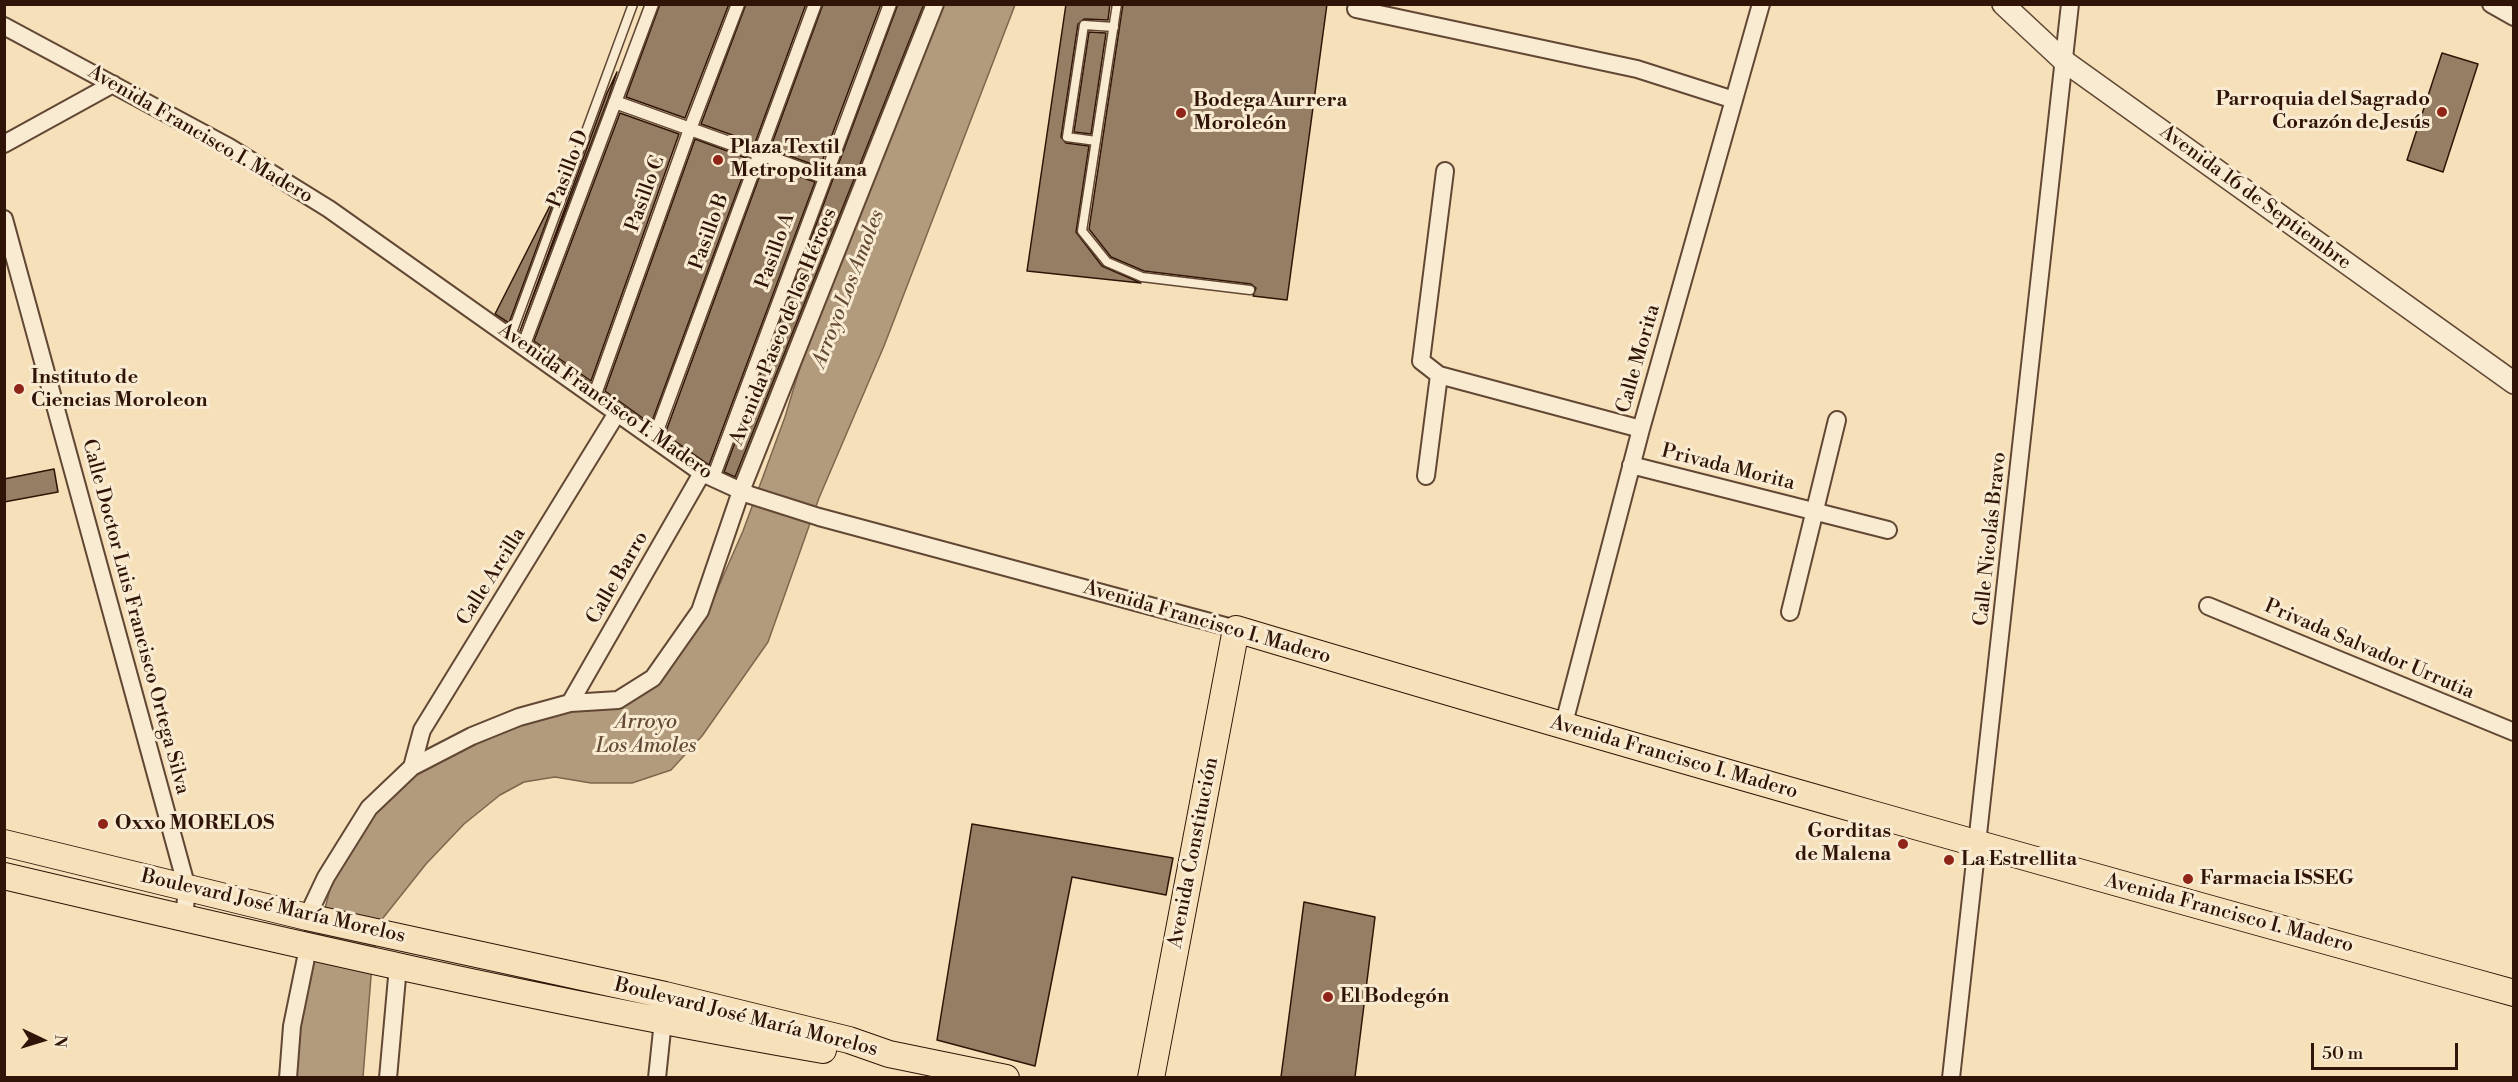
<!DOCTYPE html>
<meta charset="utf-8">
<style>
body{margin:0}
#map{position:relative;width:2518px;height:1082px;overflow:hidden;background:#f6e0b9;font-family:"Libre Bodoni",serif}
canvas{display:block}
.frame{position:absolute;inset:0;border:6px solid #2f1407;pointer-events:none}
.north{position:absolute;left:12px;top:1010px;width:60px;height:60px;-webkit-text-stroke:4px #f9ebd2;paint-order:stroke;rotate:94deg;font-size:16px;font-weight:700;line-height:24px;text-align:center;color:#2f1407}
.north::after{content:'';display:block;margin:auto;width:21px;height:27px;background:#2f1407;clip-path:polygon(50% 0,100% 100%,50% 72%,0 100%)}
.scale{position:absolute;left:2311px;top:1043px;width:147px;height:27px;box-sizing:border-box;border:3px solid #2f1407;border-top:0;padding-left:8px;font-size:18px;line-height:21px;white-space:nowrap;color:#2f1407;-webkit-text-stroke:4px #f9ebd2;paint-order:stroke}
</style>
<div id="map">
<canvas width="2518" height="1082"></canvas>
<div class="frame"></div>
<div class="north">N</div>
<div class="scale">50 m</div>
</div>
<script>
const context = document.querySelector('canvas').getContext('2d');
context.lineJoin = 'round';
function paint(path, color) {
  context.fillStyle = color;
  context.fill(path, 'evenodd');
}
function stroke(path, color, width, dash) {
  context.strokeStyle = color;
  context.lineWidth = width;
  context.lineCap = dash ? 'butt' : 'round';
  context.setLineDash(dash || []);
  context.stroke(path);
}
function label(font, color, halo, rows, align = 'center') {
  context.font = font + ' "Libre Bodoni",serif';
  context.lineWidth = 6;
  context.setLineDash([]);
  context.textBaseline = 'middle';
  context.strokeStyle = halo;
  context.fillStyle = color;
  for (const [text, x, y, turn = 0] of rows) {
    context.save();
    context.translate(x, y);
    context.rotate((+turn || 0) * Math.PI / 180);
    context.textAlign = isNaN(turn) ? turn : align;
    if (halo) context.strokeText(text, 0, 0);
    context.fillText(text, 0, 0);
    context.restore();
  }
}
const water = new Path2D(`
 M 938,5 L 1015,5 L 884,346 L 819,498 L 768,642 L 702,736 L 671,770 L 632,783 L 591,783 L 555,777 L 524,782 L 500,795 L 464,824 L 426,864 L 379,923 L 372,964 L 363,1077 L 288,1078 L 320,928 L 336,866 L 369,812 L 398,785 L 472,740 L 571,707 L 619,704 L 707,613 L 743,531 L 785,417 L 820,301 Z`);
const building = new Path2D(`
 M 660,4 L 729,4 L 685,118 L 626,97 Z
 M 746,4 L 806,4 L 755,143 L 701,124 Z
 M 823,4 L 881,4 L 820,167 L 770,149 Z
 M 898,4 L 924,4 L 735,477 L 724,472 Z
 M 1066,4 L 1110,4 L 1108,20 L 1084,19 L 1078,24 L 1061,137 L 1066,143 L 1089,146 L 1076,232 L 1102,266 L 1141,283 L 1027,271 Z
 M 1123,4 L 1327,4 L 1287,300 L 1253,296 L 1256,288 L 1251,284 L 1144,271 L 1111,257 L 1089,229 Z
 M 1089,32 L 1106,33 L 1091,134 L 1074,132 Z
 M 2442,53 L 2478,64 L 2443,172 L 2407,160 Z
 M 617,72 L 608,99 L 520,331 L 607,93 Z
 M 620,113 L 679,134 L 591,381 L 534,341 Z
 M 695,139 L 749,159 L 651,424 L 605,391 Z
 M 764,164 L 815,182 L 709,465 L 665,434 Z
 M 558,190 L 509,323 L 495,314 Z
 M 54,469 L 58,492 L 4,502 L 4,479 Z
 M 972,824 L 1173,858 L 1166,895 L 1072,877 L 1035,1066 L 937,1040 Z
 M 1304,902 L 1375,917 L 1355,1077 L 1281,1077 Z`);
const service = new Path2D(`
 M 1117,4 L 1082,231 L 1107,262 L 1142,277 L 1250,290
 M 1096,141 L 1067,137 L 1084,25 L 1114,27
 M 510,338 L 633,4`);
const pedestrian = new Path2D(`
 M 615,102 L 824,177
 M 523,347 L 652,4
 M 594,397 L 690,129 L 738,4
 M 654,439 L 815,4
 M 713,478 L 890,4`);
const minor = new Path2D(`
 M 2491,4 L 2514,17
 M 1356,9 L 1637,69 L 1734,100
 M 4,26 L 229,147 L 329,209 L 702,473 L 750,495 L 819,517 L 1236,629
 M 4,144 L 113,84
 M 1445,171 L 1421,361 L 1439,375 L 1641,429
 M 4,219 L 187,888 L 184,918
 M 1631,465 L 1888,530
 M 1426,476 L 1439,375
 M 2208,606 L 2514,732
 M 1790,612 L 1837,420
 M 570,703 L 702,473
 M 1563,727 L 1641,429 L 1761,4
 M 412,767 L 422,730 L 617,413
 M 307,917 L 326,877 L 369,808 L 412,767 L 472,736 L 519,717 L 570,703 L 618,700 L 653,678 L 700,611 L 741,491 L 935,4
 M 288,1078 L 292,1026 L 308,948
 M 388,1078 L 398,966
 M 657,1078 L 664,1011
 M 1951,1078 L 2070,4`);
const tertiary = new Path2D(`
 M 2003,4 L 2064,61 L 2514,383`);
const primary = new Path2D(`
 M 4,843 L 307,917 L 665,995 L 849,1040 L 889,1054 L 1006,1078
 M 4,876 C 276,940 548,1003 823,1050
 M 1151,1078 L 1236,629 C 1660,756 2087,875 2514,993`);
const markers = [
 [2442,112,6,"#8f2418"],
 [1181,113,6,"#8f2418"],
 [718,160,6,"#8f2418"],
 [19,389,6,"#8f2418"],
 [103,824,6,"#8f2418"],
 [1903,844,6,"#8f2418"],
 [1949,860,6,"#8f2418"],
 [2188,879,6,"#8f2418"],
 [1328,997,6,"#8f2418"]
];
const poiNames = [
 ["Parroquia del Sagrado",2430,100,"right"],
 ["Corazón de Jesús",2430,123,"right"],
 ["Bodega Aurrera",1193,101],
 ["Moroleón",1193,124],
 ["Plaza Textil",730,148],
 ["Metropolitana",730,171],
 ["Instituto de",31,378],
 ["Ciencias Moroleon",31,401],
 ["Oxxo MORELOS",115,824],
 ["Gorditas",1891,832,"right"],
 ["de Malena",1891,855,"right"],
 ["La Estrellita",1961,860],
 ["Farmacia ISSEG",2200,879],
 ["El Bodegón",1340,997]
];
const streetNames = [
 ["Avenida Francisco I. Madero",200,135,30],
 ["Pasillo D",569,169,-69],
 ["Pasillo C",646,194,-70],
 ["Avenida 16 de Septiembre",2255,198,36],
 ["Pasillo B",710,232,-70],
 ["Pasillo A",776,251,-70],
 ["Avenida Paseo de los Héroes",784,327,-68],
 ["Calle Morita",1639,359,-74],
 ["Avenida Francisco I. Madero",605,402,35],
 ["Privada Morita",1728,468,14],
 ["Calle Nicolás Bravo",1991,539,-84],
 ["Calle Arcilla",492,577,-58],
 ["Calle Barro",618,578,-60],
 ["Calle Doctor Luis Francisco Ortega Silva",135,617,75],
 ["Avenida Francisco I. Madero",1207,623,16],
 ["Privada Salvador Urrutia",2369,650,23],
 ["Avenida Francisco I. Madero",1674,758,16],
 ["Avenida Constitución",1194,853,-79],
 ["Boulevard José María Morelos",273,907,13],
 ["Avenida Francisco I. Madero",2229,914,15],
 ["Boulevard José María Morelos",746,1018,14]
];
const waterNames = [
 ["Arroyo Los Amoles",849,289,-69],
 ["Arroyo",646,723],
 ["Los Amoles",646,747]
];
paint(water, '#b29b7c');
stroke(water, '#7e654d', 1.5);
paint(building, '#967e64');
stroke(building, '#2f1407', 1.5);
stroke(service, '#614734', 11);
stroke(pedestrian, '#614734', 15);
stroke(minor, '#614734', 20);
stroke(tertiary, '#614734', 24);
stroke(primary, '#2f1407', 28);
stroke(service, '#f9ebd2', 8);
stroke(pedestrian, '#f9ebd2', 12);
stroke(minor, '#f9ebd2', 16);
stroke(tertiary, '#f9ebd2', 21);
stroke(primary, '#f6e0b9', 26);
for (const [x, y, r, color] of markers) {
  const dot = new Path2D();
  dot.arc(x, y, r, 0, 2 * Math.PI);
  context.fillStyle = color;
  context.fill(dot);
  stroke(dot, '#f9ebd2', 2);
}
label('bold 20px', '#2f1407', '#f9ebd2', poiNames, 'left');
label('20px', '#2f1407', '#f9ebd2', streetNames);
label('italic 21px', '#634a36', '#f9ebd2', waterNames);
</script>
